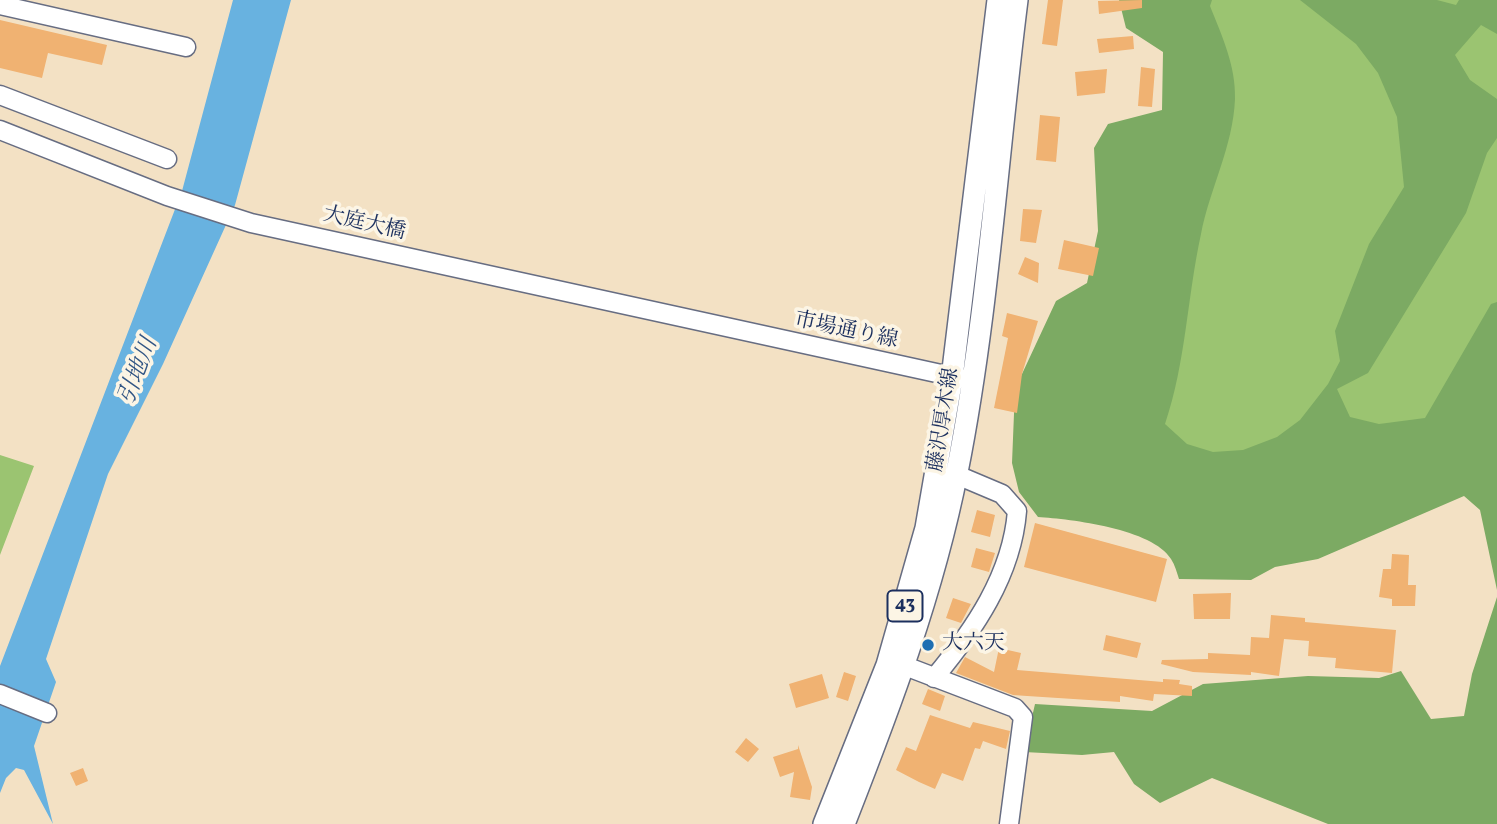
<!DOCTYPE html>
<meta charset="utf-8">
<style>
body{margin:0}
canvas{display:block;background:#f3e1c4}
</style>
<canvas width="1497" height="824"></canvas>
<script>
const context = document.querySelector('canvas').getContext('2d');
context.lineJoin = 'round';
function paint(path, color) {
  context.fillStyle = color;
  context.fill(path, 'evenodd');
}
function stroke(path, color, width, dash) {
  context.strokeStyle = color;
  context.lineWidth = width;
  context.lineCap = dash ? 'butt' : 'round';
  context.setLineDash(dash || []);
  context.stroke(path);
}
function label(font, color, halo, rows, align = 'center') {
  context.font = font + ' Vollkorn,"Noto Serif JP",serif';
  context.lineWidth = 7;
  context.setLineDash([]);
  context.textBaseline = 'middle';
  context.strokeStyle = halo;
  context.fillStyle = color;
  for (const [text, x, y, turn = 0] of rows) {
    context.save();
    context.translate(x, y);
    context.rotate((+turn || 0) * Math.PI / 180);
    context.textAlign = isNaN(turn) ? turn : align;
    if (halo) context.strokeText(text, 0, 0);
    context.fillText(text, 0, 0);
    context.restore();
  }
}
const green = new Path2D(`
 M 1203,0 L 1497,0 L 1497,357 L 1425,436 L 1254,478 L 1157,439 Z
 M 0,455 L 34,466 L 0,555 Z`);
const forest = new Path2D(`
 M 1119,0 L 1212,0 L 1210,6 C 1222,36 1236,66 1235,99 C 1233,147 1210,188 1201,234 C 1187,298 1186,362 1165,424 L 1187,444 L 1213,452 L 1243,450 L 1277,437 L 1300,420 L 1328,384 L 1340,361 L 1335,331 L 1369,244 L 1404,187 L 1397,117 L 1378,73 L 1356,44 L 1300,0 L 1437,0 L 1456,5 L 1459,0 L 1497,0 L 1497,34 L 1481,25 L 1455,55 L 1470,80 L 1497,99 L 1497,138 L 1487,153 L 1466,213 L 1368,373 L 1337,389 L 1350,417 L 1379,424 L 1425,418 L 1491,304 L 1497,302 L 1497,590 L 1480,510 L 1464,496 L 1318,559 L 1275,567 L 1251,580 L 1179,579 C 1177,573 1175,565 1171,559 C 1153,529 1071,519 1038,517 L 1019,492 L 1012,463 L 1015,389 L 1056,301 L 1087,283 L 1098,231 L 1094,148 L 1108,124 L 1162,110 L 1163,52 L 1126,28 Z
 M 1497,597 L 1497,824 L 1328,824 L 1212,778 L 1160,803 L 1134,784 L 1114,752 L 1082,755 L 1024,752 L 1035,704 L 1152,711 L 1203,684 L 1308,676 L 1379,678 L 1401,671 L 1431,719 L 1464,716 L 1472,674 Z`);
const water = new Path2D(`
 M 233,0 L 291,0 L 235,205 L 163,364 L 108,474 L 46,659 L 56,682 L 34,746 L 53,824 L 24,770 L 16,768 L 6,778 L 0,793 L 0,666 L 182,191 Z`);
const building = new Path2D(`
 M 1048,0 L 1063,0 L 1057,46 L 1042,44 Z
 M 1142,0 L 1142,8 L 1099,14 L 1098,1 Z
 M 0,20 L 107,45 L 102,65 L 48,53 L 42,78 L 0,68 Z
 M 1133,36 L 1134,49 L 1099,53 L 1097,39 Z
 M 1141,67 L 1155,69 L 1152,107 L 1138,106 Z
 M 1107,69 L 1105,93 L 1077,96 L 1075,72 Z
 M 1040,115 L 1060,117 L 1056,162 L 1036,160 Z
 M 1023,209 L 1042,210 L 1036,243 L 1020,241 Z
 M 1064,240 L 1099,248 L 1093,276 L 1058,269 Z
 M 1025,257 L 1039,263 L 1038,283 L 1018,274 Z
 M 1007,313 L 1038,321 L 1022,374 L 1017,413 L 994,408 L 1008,338 L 1002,336 Z
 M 977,510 L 995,515 L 990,537 L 971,532 Z
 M 1035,523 L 1167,559 L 1156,602 L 1024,567 Z
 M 976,548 L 995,553 L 989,572 L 971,567 Z
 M 1392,554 L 1409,555 L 1408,585 L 1416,585 L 1415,606 L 1392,606 L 1392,599 L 1379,597 L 1383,569 L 1391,569 Z
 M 1231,593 L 1230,619 L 1194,619 L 1193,594 Z
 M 953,598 L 971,604 L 961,623 L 946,618 Z
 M 1271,615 L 1305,618 L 1305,622 L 1396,630 L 1392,673 L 1335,668 L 1336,658 L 1308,656 L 1309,641 L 1284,639 L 1279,676 L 1251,672 L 1251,675 L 1193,672 L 1161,664 L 1162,660 L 1208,659 L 1208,653 L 1250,655 L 1251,637 L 1269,638 Z
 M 1106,635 L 1141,643 L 1137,658 L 1103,650 Z
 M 999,648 L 1021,653 L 1017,670 L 1163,682 L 1163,679 L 1180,680 L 1179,684 L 1192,686 L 1192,696 L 1154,694 L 1153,701 L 1120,696 L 1120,702 L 1027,696 L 1013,695 L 956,673 L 965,657 L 994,672 Z
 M 844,672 L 856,676 L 848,701 L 836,697 Z
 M 822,674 L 829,698 L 796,708 L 789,684 Z
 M 928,689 L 945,696 L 940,711 L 922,704 Z
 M 930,715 L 970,728 L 973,722 L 1010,731 L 1006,749 L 983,741 L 980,749 L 975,748 L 963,781 L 942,773 L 935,789 L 919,782 L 896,770 L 906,747 L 916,751 Z
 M 746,738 L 759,749 L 748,762 L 735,752 Z
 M 798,745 L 812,787 L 810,800 L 790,797 L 794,772 L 780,777 L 773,757 L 798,749 Z
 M 83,768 L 88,781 L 76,786 L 70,773 Z`);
const minor = new Path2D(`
 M 0,5 L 186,47
 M 0,95 L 167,159
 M 0,130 L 167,196 L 251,223 L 964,379
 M 892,661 L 1015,708 L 1023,717 L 1009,824
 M 934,678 C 974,630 1012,575 1017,511 L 1002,494 L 957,475
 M 0,694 L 47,713`);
const major = new Path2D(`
 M 824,824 L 887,665 L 926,528 L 952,378 L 998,0
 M 844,824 C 889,709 933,594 957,472 C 988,316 997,157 1017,0`);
const markers = [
 [928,645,7,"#1f6fb2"]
];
const shields = [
 [905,606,35]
];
const shieldNames = [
 ["43",905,606]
];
const streetNames = [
 ["大庭大橋",364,225,13],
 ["市場通り線",846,332,12],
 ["藤沢厚木線",945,420,-81]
];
const poiNames = [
 ["大六天",942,645]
];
const waterNames = [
 ["引地川",140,372,-69]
];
paint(green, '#9bc471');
paint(forest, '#7caa63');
paint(water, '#68b2e0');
paint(building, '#f0b272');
stroke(minor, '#676d82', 21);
stroke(major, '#676d82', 24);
stroke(minor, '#fff', 18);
stroke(major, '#fff', 21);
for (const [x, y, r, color] of markers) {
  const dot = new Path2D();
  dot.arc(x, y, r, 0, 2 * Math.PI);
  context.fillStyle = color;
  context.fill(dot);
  stroke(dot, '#fcf5e5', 2.5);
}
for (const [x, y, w] of shields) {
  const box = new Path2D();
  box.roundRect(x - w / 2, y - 15.5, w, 31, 5);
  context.fillStyle = '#fcf5e5';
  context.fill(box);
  stroke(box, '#1b2f5e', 2);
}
label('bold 19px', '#1b2f5e', null, shieldNames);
label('21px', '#1b2f5e', '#fcf5e5', streetNames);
label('21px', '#1b2f5e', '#fcf5e5', poiNames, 'left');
label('italic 23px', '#325685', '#fcf5e5', waterNames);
</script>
